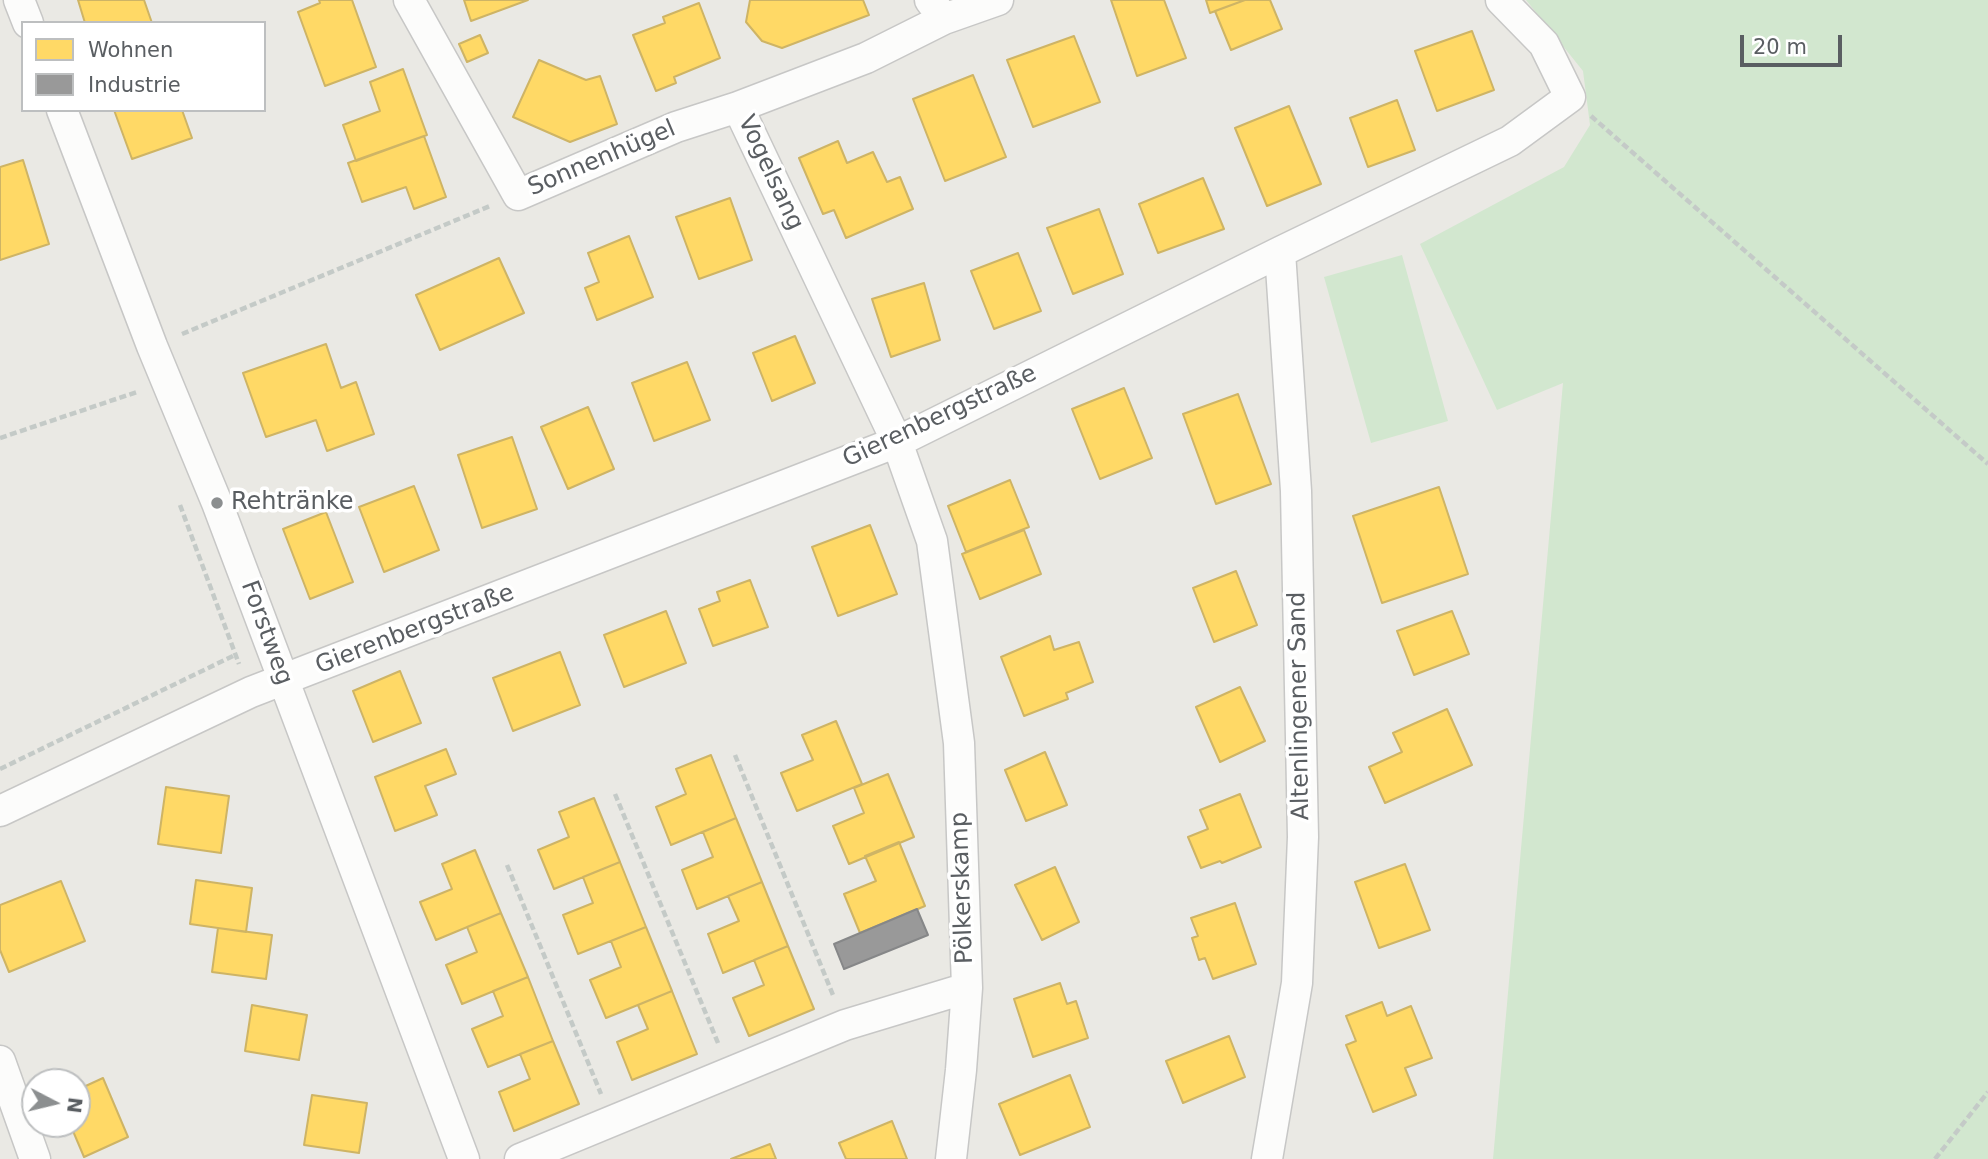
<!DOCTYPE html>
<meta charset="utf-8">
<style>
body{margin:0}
#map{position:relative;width:1988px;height:1159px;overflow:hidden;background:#eae9e4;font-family:"DejaVu Sans",sans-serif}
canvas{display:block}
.legend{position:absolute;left:21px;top:21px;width:245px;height:91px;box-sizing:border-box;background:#fff;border:2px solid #bdbfc0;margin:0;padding:9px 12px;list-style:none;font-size:21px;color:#5a5e62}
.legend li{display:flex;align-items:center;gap:14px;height:35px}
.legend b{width:35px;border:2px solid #bdbfc0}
.north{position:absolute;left:21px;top:1068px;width:70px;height:70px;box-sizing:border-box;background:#fff;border:2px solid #bdbfc0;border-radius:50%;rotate:97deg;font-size:19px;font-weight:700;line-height:28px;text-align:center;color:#5a5e62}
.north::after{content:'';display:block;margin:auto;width:24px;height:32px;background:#8c8f90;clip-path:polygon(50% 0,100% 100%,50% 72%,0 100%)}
.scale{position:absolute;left:1740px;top:35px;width:102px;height:32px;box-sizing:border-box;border:4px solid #5a5e62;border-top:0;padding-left:9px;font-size:21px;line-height:24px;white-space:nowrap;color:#5a5e62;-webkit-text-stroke:5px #fff;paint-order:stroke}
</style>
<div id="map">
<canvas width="1988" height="1159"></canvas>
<ul class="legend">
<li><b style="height:19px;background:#ffd966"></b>Wohnen</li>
<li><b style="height:19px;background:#999"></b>Industrie</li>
</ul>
<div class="north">N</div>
<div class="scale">20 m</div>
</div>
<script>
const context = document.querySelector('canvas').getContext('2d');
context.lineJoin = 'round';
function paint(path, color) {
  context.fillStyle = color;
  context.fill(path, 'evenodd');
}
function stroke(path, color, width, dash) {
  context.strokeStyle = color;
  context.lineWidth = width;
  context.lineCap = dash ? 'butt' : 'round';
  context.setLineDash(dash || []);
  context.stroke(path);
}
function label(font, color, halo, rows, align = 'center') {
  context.font = font + ' "DejaVu Sans",sans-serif';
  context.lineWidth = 7;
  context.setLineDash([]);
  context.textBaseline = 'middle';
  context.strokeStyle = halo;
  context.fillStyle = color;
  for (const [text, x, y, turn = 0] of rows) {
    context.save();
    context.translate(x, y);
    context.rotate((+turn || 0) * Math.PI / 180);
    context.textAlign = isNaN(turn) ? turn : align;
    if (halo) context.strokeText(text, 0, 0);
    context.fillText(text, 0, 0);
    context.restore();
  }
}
const green = new Path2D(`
 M 1526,0 L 1988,0 L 1988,1159 L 1493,1159 L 1563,383 L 1497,410 L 1420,244 L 1564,167 L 1590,125 L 1583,71 Z
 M 1402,255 L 1448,421 L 1371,443 L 1324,277 Z`);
const homes = new Path2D(`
 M 78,0 L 144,0 L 152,23 L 85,23 Z
 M 319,0 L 352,0 L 376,67 L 325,86 L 298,12 L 320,3 Z
 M 464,0 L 528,0 L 471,21 Z
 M 750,0 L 863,0 L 869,15 L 782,48 L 762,41 L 746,22 Z
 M 1111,0 L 1164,0 L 1186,58 L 1137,76 Z
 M 1206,0 L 1245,0 L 1210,13 Z
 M 1245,0 L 1270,0 L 1282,29 L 1231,50 L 1215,11 Z
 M 699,3 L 720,58 L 674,77 L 676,83 L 656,91 L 633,35 L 665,23 L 663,17 Z
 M 1472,31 L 1494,90 L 1437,111 L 1415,51 Z
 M 480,35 L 488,53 L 467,62 L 459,44 Z
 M 1074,36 L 1100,102 L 1033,127 L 1007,60 Z
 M 539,60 L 586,80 L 600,76 L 617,124 L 570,142 L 513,117 Z
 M 403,69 L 427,135 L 356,161 L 343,125 L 380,111 L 370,82 Z
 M 973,75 L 1006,157 L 945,181 L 913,99 Z
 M 1397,100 L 1415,150 L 1368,167 L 1350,118 Z
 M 1289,106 L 1321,184 L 1267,206 L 1235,128 Z
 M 114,110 L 182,110 L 192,138 L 132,159 Z
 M 424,136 L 446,197 L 414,209 L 406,187 L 362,202 L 348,163 Z
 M 838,141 L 847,163 L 873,152 L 887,182 L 900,177 L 913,209 L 846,238 L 834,210 L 823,214 L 799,158 Z
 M 23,160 L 49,244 L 0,260 L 0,167 Z
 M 1203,178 L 1224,229 L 1158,253 L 1139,204 Z
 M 730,198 L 752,260 L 699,279 L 676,217 Z
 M 1099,209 L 1123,274 L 1073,294 L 1047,228 Z
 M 629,236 L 653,297 L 597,320 L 585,288 L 599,282 L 588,253 Z
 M 1018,253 L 1041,311 L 994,329 L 971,271 Z
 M 499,258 L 524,313 L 440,350 L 416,295 Z
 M 924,283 L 940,340 L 891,357 L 872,299 Z
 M 795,336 L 815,383 L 772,401 L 753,353 Z
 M 326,344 L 341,388 L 356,382 L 374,434 L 327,451 L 316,420 L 266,437 L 243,373 Z
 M 687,362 L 710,420 L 654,441 L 632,383 Z
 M 1124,388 L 1152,458 L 1100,479 L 1072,409 Z
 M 1238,394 L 1271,484 L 1216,504 L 1183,414 Z
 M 588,407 L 614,469 L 568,489 L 541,427 Z
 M 512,437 L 537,509 L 482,528 L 458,455 Z
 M 1010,480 L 1029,527 L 966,552 L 948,506 Z
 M 414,486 L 439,550 L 384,572 L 359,507 Z
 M 1439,487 L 1468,574 L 1382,603 L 1353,516 Z
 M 326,512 L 353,582 L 310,599 L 283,529 Z
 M 870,525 L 897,594 L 838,616 L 812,547 Z
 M 1024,530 L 1041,574 L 980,599 L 962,554 Z
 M 1236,571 L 1257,625 L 1214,642 L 1193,588 Z
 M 750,580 L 768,627 L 713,646 L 699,609 L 720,601 L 717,592 Z
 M 666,611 L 686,663 L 624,687 L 604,635 Z
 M 1452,611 L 1469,654 L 1414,675 L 1397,631 Z
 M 1050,636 L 1054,650 L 1079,642 L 1093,682 L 1066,693 L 1068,699 L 1024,716 L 1001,657 Z
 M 560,652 L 580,705 L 513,731 L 493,678 Z
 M 400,671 L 421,723 L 373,742 L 353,691 Z
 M 1240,687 L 1265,741 L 1220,762 L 1196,707 Z
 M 1447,709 L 1472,765 L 1385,803 L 1369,767 L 1402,752 L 1393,733 Z
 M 836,721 L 862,784 L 797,811 L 781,773 L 813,760 L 802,735 Z
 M 446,749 L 456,774 L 425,786 L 437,815 L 395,831 L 375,777 Z
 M 1045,752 L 1067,805 L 1026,821 L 1005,770 Z
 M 711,755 L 736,818 L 671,845 L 656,807 L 686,794 L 676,769 Z
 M 888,774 L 914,837 L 849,864 L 833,826 L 864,813 L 854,788 Z
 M 166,787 L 229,796 L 221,853 L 158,844 Z
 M 1240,794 L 1261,847 L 1222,863 L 1220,861 L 1201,868 L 1188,837 L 1208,829 L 1200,810 Z
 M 594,798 L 620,862 L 554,889 L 538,850 L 569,837 L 559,812 Z
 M 736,818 L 762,882 L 697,909 L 682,870 L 713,857 L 703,832 Z
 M 899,842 L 925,906 L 860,933 L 844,894 L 876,881 L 865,856 Z
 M 475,850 L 501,913 L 436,940 L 420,902 L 452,889 L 442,864 Z
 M 620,862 L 646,927 L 578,954 L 563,915 L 593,903 L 583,877 Z
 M 1405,864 L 1430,930 L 1379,948 L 1355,882 Z
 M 1055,867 L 1079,922 L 1042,940 L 1015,885 Z
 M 196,880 L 252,888 L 246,932 L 190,924 Z
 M 61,881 L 85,941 L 9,972 L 0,950 L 0,905 Z
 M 762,882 L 788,946 L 723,973 L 708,934 L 739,921 L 728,896 Z
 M 1235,903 L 1256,964 L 1213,979 L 1205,958 L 1199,960 L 1192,938 L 1198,936 L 1191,918 Z
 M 501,913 L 528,977 L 462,1004 L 446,965 L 477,952 L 467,927 Z
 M 646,927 L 672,991 L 606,1018 L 590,980 L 621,967 L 611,941 Z
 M 218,928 L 272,935 L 266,979 L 212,972 Z
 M 788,946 L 814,1009 L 749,1036 L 733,998 L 764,985 L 754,960 Z
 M 528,977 L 553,1041 L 488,1067 L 472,1029 L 503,1016 L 493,991 Z
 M 1060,983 L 1067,1004 L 1076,1001 L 1088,1038 L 1033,1057 L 1014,999 Z
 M 672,991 L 697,1054 L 632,1080 L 617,1042 L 648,1029 L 638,1005 Z
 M 1382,1002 L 1387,1016 L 1411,1006 L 1432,1058 L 1405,1068 L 1416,1095 L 1373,1112 L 1346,1045 L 1356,1041 L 1346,1016 Z
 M 252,1005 L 307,1015 L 299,1060 L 245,1051 Z
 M 1229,1036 L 1245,1077 L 1183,1103 L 1166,1061 Z
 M 553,1041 L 579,1104 L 514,1131 L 499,1092 L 530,1079 L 520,1054 Z
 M 1070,1075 L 1090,1127 L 1020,1155 L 999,1104 Z
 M 103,1078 L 128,1137 L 84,1157 L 70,1124 L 77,1124 L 77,1090 Z
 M 312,1095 L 367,1103 L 359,1153 L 304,1145 Z
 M 892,1121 L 907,1159 L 846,1159 L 839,1143 Z
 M 770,1144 L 776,1159 L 731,1159 Z`);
const industry = new Path2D(`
 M 917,909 L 928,935 L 844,969 L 834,944 Z`);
const path = new Path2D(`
 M 1591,116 L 1988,464
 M 182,334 L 490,206
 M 0,438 L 137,392
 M 180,505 L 239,664
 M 735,755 L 833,995
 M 0,769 L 235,655
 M 615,794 L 718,1043
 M 507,865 L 601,1094
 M 1935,1159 L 1988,1092`);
const minor = new Path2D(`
 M 19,0 L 28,23
 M 409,0 L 518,195 L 676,127 L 738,107
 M 944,19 L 998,0
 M 62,110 L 152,346 L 217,503 L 464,1159
 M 0,811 L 251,692 L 897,442 L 1280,252 L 1510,141 L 1570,97 L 1544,44 L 1501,0
 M 0,1061 L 35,1159
 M 520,1159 L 845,1025 L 967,988 L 959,743 L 932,541 L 897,442 L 738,107 L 866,58 L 944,19 L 930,0
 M 951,1159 L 961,1070 L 967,988
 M 1267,1159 L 1297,983 L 1303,837 L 1296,491 L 1280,252`);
const markers = [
 [217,503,7,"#8c8f90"]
];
const streetNames = [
 ["Sonnenhügel",602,159,-23],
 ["Vogelsang",770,173,65],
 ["Gierenbergstraße",940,417,-25],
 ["Gierenbergstraße",415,630,-21],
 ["Forstweg",266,633,70],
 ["Altenlingener Sand",1300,706,-91],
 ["Pölkerskamp",963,888,-92]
];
const poiNames = [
 ["Rehtränke",231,503]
];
paint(green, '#d2e7cf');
paint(homes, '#ffd966');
stroke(homes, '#ceb465', 2);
paint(industry, '#999');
stroke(industry, '#868788', 2);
stroke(minor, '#c7c7c6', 33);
stroke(path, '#c4cac7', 4.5, [7, 3.5]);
stroke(minor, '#fcfcfb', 30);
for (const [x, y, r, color] of markers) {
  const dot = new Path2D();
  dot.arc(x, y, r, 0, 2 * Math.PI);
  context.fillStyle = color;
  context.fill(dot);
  stroke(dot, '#fff', 2.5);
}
label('24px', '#5a5e62', '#fff', streetNames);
label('24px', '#5a5e62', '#fff', poiNames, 'left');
</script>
